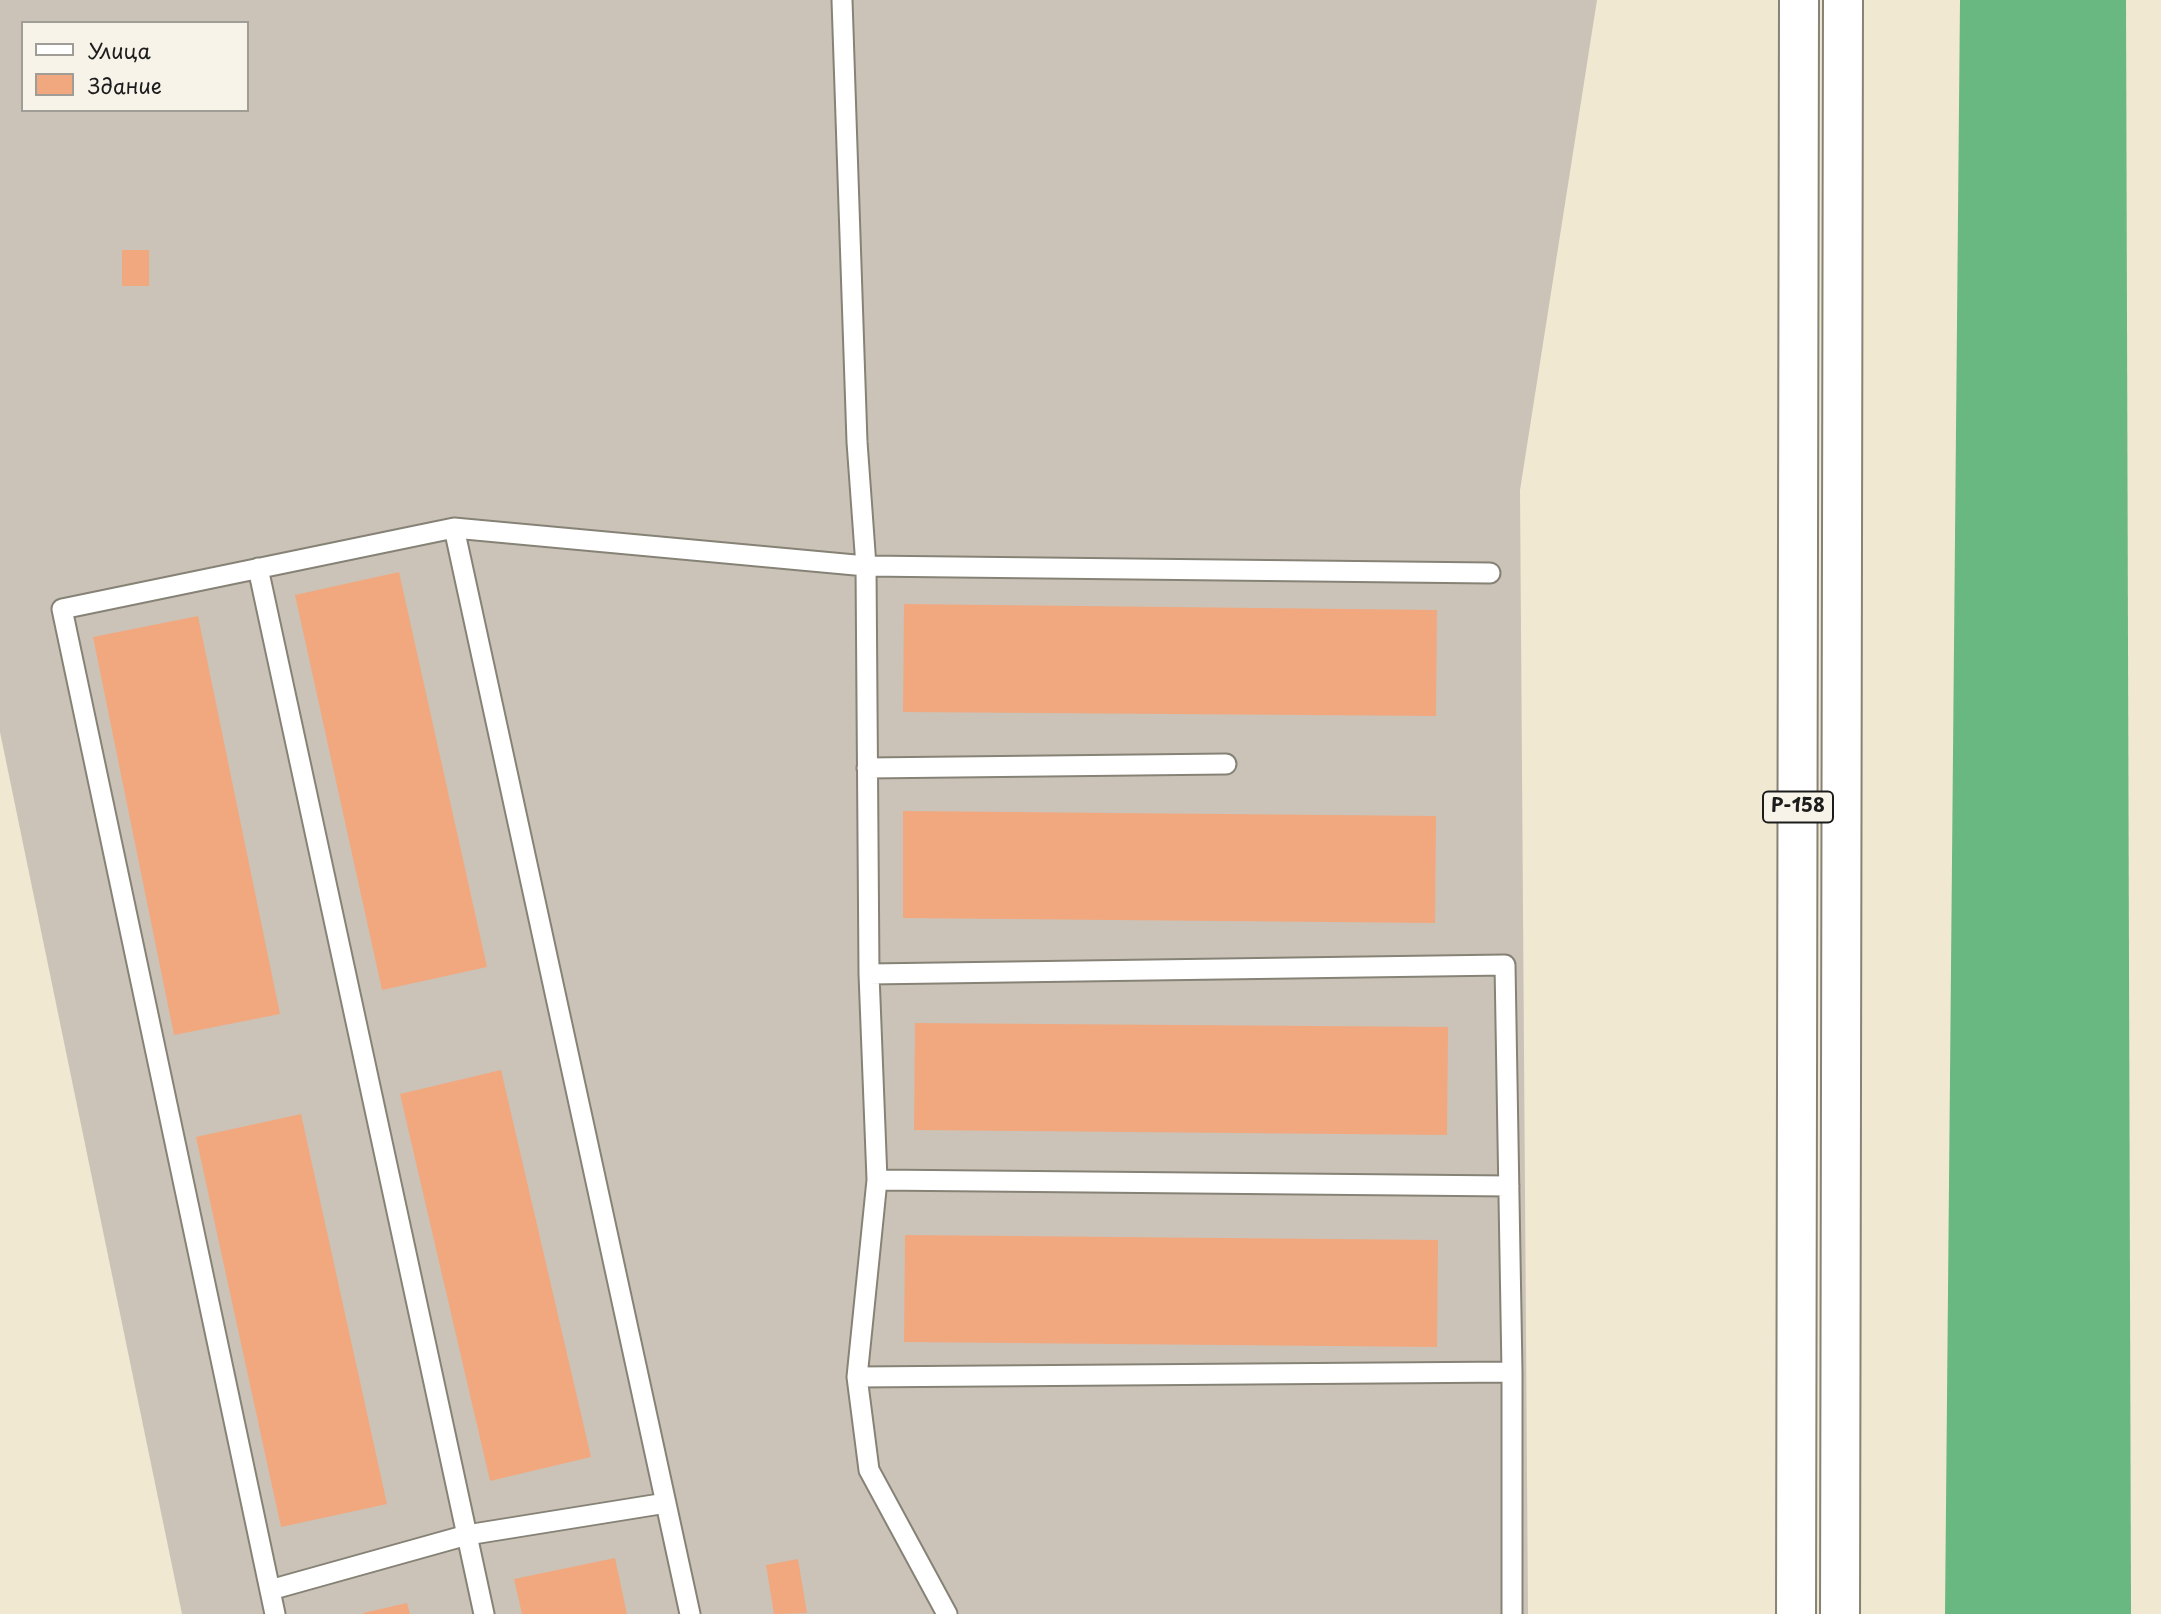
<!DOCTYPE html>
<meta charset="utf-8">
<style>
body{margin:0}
#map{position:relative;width:2161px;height:1614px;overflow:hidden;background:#f0e8d0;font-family:"Playpen Sans",sans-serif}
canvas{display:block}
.legend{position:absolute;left:21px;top:21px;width:228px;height:91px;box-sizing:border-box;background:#f7f3e8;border:2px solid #9f9d96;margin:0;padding:9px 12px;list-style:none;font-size:21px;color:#1c1c1c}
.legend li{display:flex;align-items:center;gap:14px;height:35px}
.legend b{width:35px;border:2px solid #9f9d96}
</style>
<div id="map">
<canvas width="2161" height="1614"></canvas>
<ul class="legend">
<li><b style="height:9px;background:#fff"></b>Улица</li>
<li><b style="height:19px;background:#f1a87f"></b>Здание</li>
</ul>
</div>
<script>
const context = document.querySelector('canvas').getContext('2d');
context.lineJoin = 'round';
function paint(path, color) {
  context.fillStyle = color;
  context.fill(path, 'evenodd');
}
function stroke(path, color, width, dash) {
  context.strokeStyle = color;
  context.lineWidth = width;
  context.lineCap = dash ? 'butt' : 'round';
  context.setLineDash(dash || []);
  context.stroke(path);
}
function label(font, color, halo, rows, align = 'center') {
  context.font = font + ' "Playpen Sans",sans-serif';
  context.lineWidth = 5;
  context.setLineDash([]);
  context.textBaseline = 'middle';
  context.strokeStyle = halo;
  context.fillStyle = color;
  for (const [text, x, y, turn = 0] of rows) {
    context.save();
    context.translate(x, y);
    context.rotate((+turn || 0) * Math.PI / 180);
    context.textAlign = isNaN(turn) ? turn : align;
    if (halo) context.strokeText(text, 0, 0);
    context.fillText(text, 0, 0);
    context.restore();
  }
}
const industrial = new Path2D(`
 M 0,0 L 1597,0 L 1520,490 L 1528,1614 L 182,1614 L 0,732 ZM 23,23 L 247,23 L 247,110 L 23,110 Z`);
const forest = new Path2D(`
 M 1960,0 L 2126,0 L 2131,1614 L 1945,1614 Z`);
const building = new Path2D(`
 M 122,250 L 149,250 L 149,286 L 122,286 Z
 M 399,572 L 487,967 L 382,990 L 295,595 Z
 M 904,604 L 1437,610 L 1436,716 L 903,712 Z
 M 198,616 L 280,1014 L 174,1035 L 93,637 Z
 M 903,811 L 1436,816 L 1435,923 L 903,918 Z
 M 915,1023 L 1448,1027 L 1447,1135 L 914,1130 Z
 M 501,1070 L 591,1457 L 490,1481 L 400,1094 Z
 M 301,1114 L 387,1504 L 281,1527 L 196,1137 Z
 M 905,1235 L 1438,1240 L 1437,1347 L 904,1342 Z
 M 615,1558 L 627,1614 L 522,1614 L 514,1579 Z
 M 798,1559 L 807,1613 L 774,1614 L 766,1565 Z
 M 407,1603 L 410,1614 L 363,1614 L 363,1613 Z`);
const lane = new Path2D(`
 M 842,0 L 857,442 L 866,566 L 869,974 L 877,1180 L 857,1377 L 869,1470 L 947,1614
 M 454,528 L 690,1614
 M 258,568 L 484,1614
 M 867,768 L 1226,764
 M 869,974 L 1505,965 L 1512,1372
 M 877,1180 L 1509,1186
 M 857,1377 L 1512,1372 L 1512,1614
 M 270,1590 L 467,1535 L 666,1503
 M 275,1614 L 62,609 L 454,528 L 866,566 L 1490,573`);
const primary = new Path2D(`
 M 1796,1614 L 1799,0
 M 1840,1614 L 1843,0`);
const shields = [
 [1798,807,70]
];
const shieldNames = [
 ["Р-158",1798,807]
];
paint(industrial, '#cbc3b8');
paint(forest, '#69b781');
paint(building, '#f1a87f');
stroke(lane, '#868276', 23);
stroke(primary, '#868276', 42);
stroke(lane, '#fff', 19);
stroke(primary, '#fff', 38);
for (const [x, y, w] of shields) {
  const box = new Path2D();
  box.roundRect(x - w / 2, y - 15.5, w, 31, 5);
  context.fillStyle = '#f7f3e8';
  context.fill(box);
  stroke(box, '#1c1c1c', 2);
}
label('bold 19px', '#1c1c1c', null, shieldNames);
</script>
